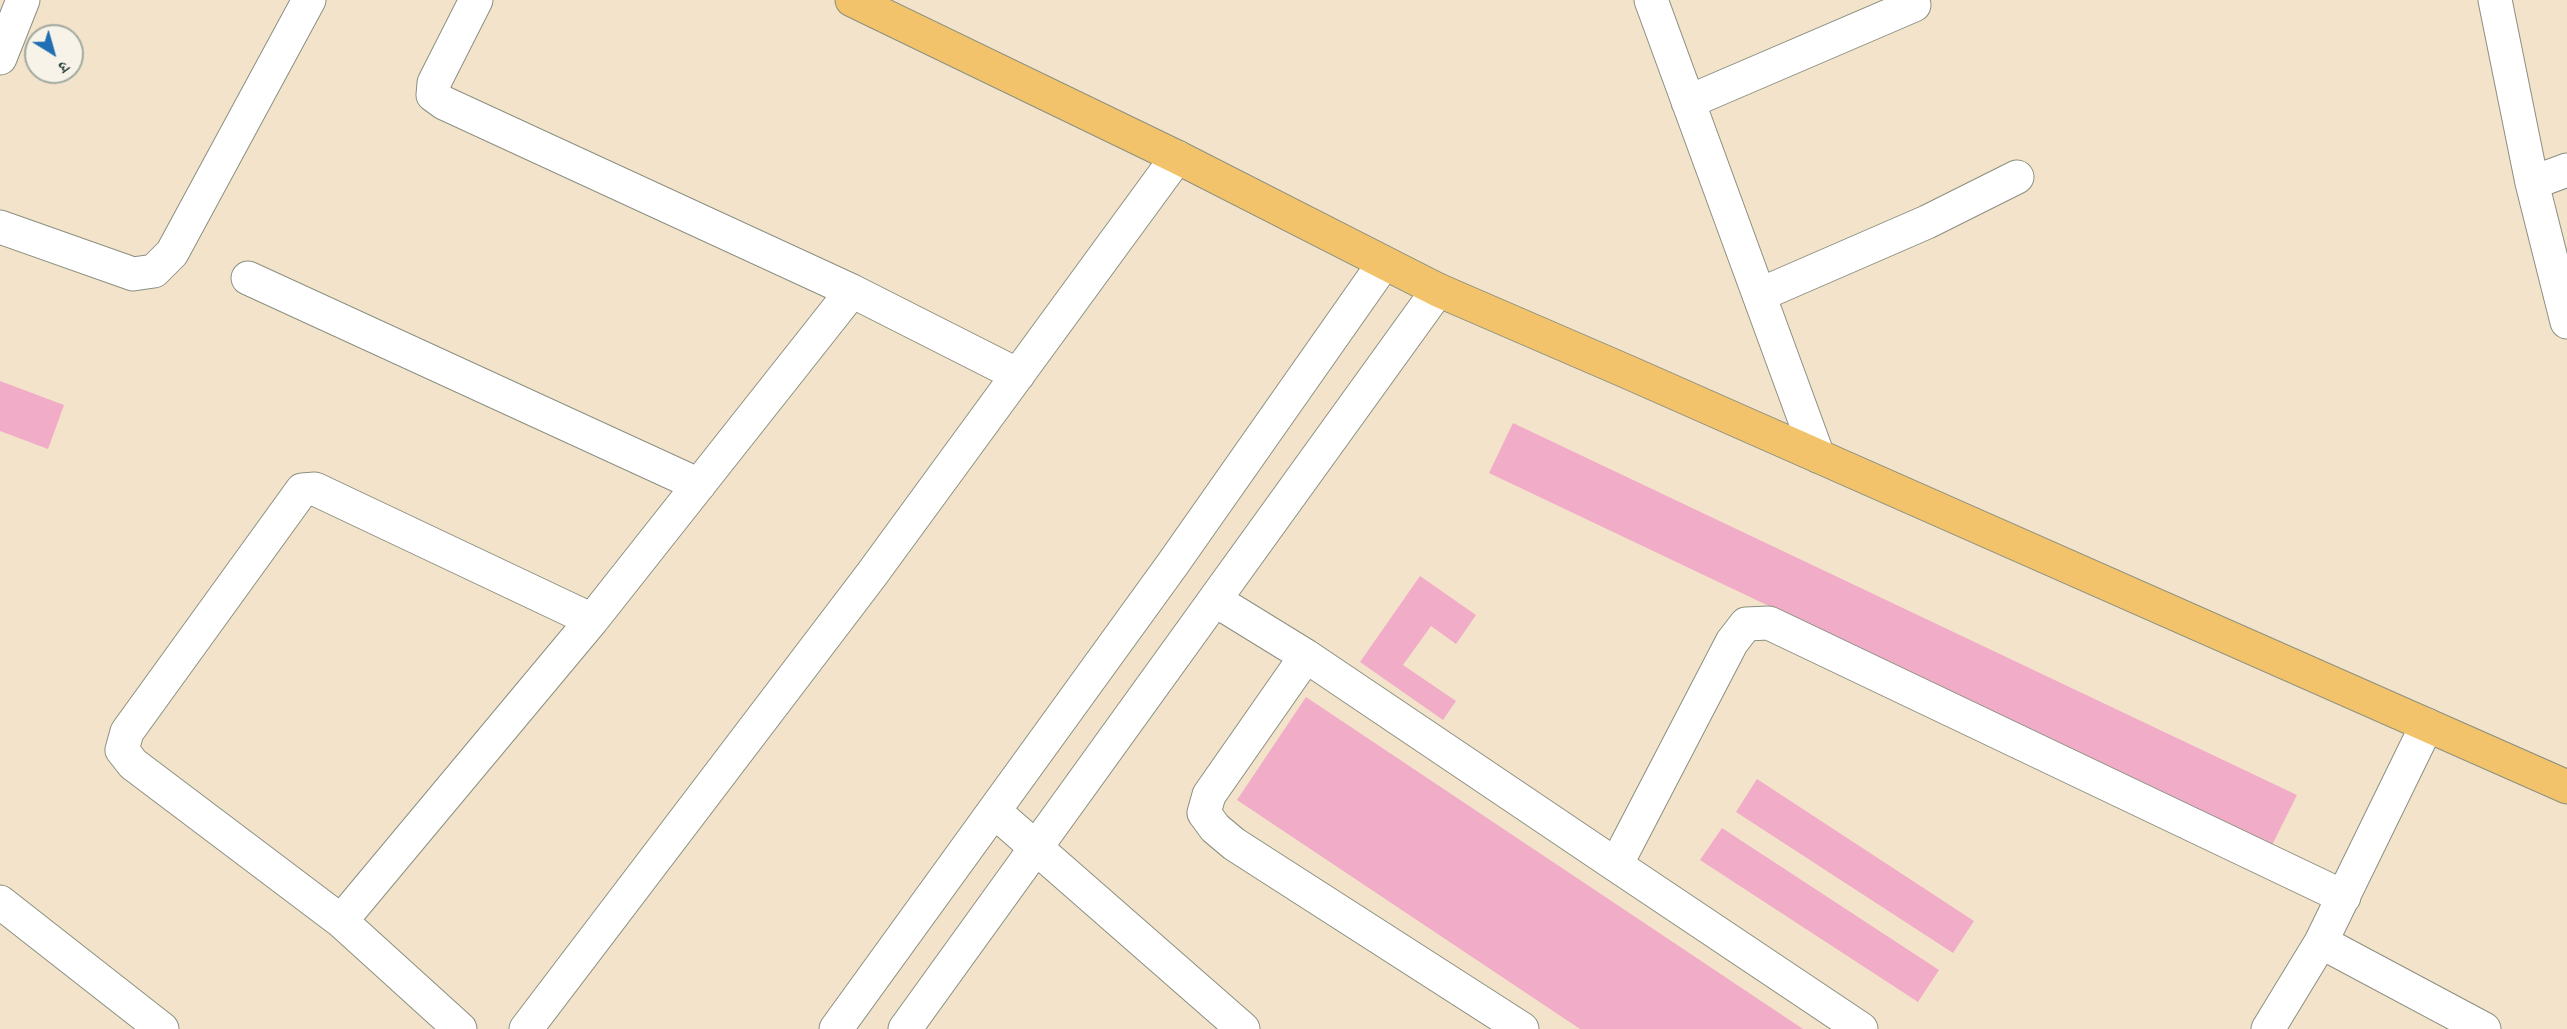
<!DOCTYPE html>
<meta charset="utf-8">
<style>
body{margin:0}
#map{position:relative;width:2567px;height:1029px;overflow:hidden;background:#f4e3cb;font-family:"EB Garamond","Noto Serif Devanagari",serif}
canvas{display:block}
.north{position:absolute;left:24px;top:24px;width:60px;height:60px;box-sizing:border-box;background:#f7f3e8;border:2px solid #a1aaa0;border-radius:50%;rotate:143deg;font-size:16px;font-weight:700;line-height:24px;text-align:center;color:#1f3d34}
.north::after{content:'';display:block;margin:auto;width:21px;height:27px;background:#1f6fb2;clip-path:polygon(50% 0,100% 100%,50% 72%,0 100%)}
</style>
<div id="map">
<canvas width="2567" height="1029"></canvas>
<div class="north">उ</div>
</div>
<script>
const context = document.querySelector('canvas').getContext('2d');
context.lineJoin = 'round';
function paint(path, color) {
  context.fillStyle = color;
  context.fill(path, 'evenodd');
}
function stroke(path, color, width, dash) {
  context.strokeStyle = color;
  context.lineWidth = width;
  context.lineCap = dash ? 'butt' : 'round';
  context.setLineDash(dash || []);
  context.stroke(path);
}
const building = new Path2D(`
 M 0,381 L 64,405 L 48,449 L 0,431 Z
 M 1513,423 L 2297,795 L 2272,845 L 1489,473 Z
 M 1420,576 L 1476,615 L 1456,644 L 1431,626 L 1403,665 L 1456,701 L 1443,720 L 1360,662 Z
 M 1306,697 L 1803,1029 L 1580,1029 L 1237,800 Z
 M 1757,779 L 1974,921 L 1953,953 L 1736,812 Z
 M 1722,828 L 1939,970 L 1918,1002 L 1700,860 Z`);
const minor = new Path2D(`
 M 476,0 L 434,83 L 433,95 L 444,103 L 852,291 L 1018,375
 M 1651,0 L 1818,456
 M 2495,0 L 2532,183 L 2567,322
 M 0,58 L 23,0
 M 1688,102 L 1914,5
 M 2532,183 L 2567,170
 M 0,227 L 133,274 L 154,271 L 172,253 L 309,0
 M 248,278 L 699,485
 M 1759,295 L 1927,222 L 2017,177
 M 1215,600 L 1306,656 L 1616,865 L 1732,642 L 1746,624 L 1769,623 L 2344,897
 M 1306,656 L 1209,795 L 1204,813 L 1215,828 L 1234,844 L 1522,1029
 M 994,811 L 1243,1029
 M 1616,865 L 1861,1029
 M 0,902 L 162,1029
 M 341,921 L 592,620 L 852,291
 M 2321,942 L 2484,1029
 M 460,1029 L 341,921 L 133,764 L 122,750 L 127,732 L 302,490 L 315,489 L 592,620
 M 526,1029 L 872,574 L 1177,157
 M 836,1029 L 1172,565 L 1384,263
 M 905,1029 L 1438,290
 M 2268,1029 L 2321,942 L 2427,725`);
const major = new Path2D(`
 M 852,0 L 1177,157 L 1438,290 L 1630,373 L 2567,787`);
paint(building, '#f1acc8');
stroke(minor, '#8a9080', 35);
stroke(major, '#8a9080', 35);
stroke(minor, '#fff', 33);
stroke(major, '#f2c36a', 33);
</script>
